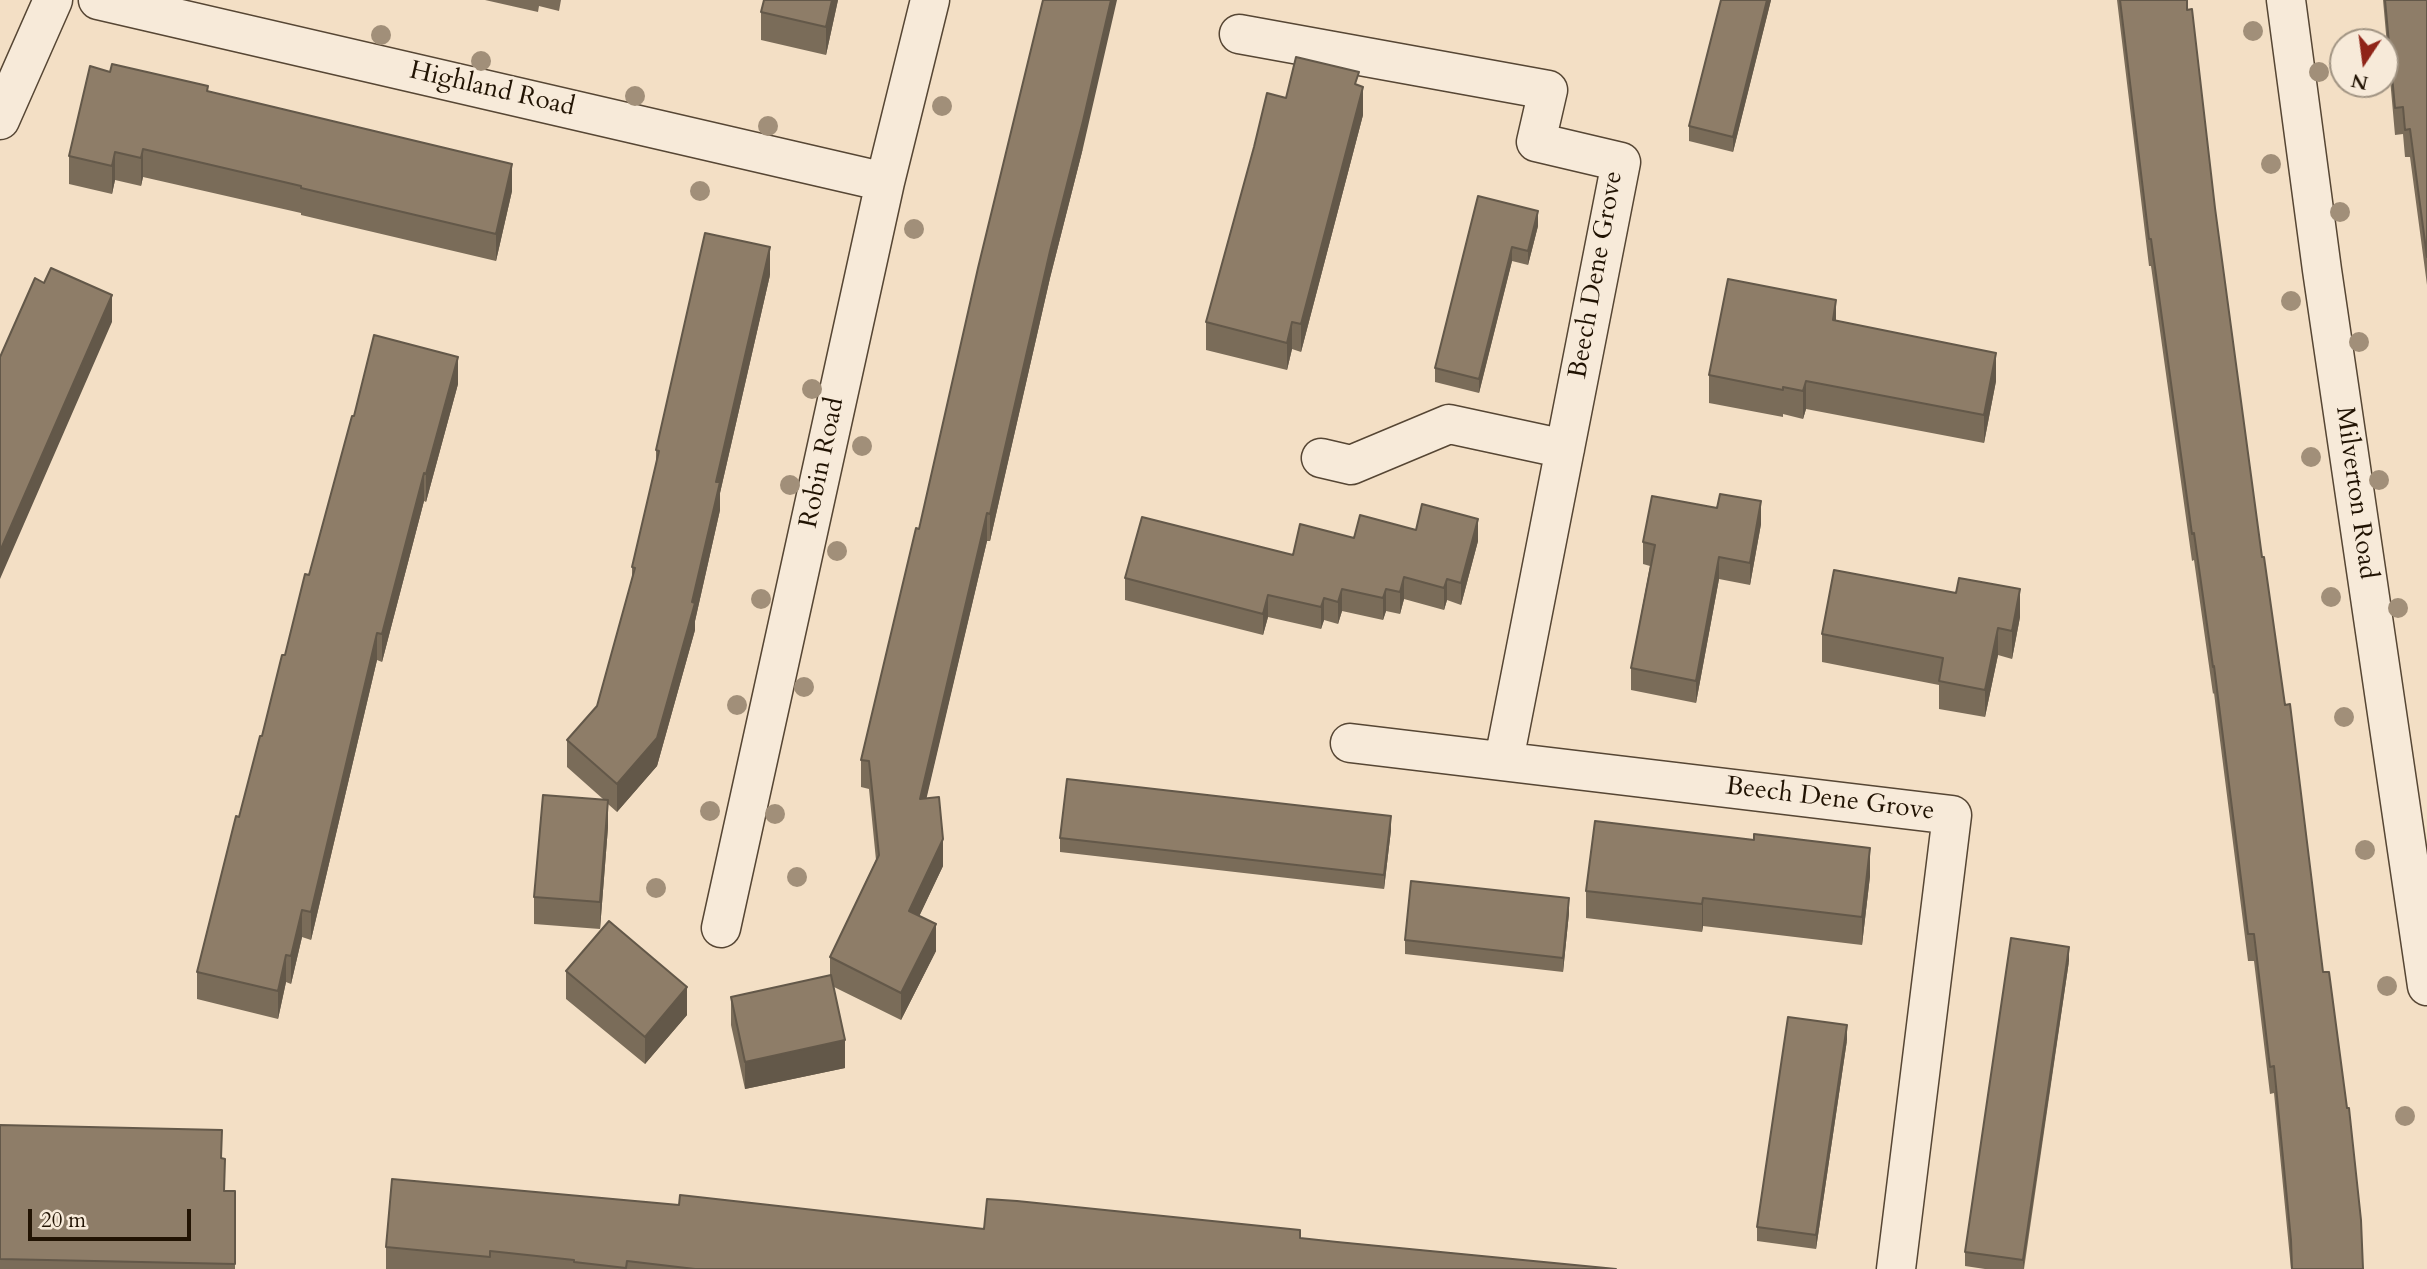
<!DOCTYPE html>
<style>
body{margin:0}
#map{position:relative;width:2427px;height:1269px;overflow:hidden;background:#f3dfc5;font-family:Cardo,serif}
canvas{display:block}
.north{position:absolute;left:2329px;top:28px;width:70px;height:70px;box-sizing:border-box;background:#f7ead9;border:2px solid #a19483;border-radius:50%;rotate:193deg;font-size:19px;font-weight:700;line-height:28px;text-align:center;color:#211303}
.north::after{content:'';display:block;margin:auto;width:24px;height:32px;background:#8f2418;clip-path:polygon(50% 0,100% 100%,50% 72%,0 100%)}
.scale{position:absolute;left:28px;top:1209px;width:163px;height:32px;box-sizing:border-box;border:4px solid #211303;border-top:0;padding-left:9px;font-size:21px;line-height:24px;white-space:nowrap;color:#211303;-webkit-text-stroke:5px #f7ead9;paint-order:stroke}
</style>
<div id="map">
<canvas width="2427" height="1269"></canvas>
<div class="north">N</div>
<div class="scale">20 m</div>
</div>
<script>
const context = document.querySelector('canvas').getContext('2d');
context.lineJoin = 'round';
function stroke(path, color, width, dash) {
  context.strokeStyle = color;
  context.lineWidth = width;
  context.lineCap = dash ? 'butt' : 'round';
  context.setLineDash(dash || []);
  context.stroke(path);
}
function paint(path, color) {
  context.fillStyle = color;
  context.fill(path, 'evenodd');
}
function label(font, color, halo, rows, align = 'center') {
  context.font = font + ' Cardo,serif';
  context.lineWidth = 6;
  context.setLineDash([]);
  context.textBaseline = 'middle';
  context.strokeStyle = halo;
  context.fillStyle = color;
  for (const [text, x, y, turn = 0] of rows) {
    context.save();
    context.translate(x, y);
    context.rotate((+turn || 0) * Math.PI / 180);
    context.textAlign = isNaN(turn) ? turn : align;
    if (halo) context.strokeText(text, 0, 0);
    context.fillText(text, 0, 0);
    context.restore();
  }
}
const minor = new Path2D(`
 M 98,0 L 885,182
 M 2286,0 L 2322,270 L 2427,986
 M 1239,34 L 1548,90 L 1536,142 L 1621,162 L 1504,760
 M 0,120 L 53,0
 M 1321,458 L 1351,465 L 1449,424 L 1565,449
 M 1350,743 L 1952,815 L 1896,1269
 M 721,928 L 885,182 L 930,0`);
const trees = [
 [2253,31],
 [381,35],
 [481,61],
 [2319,72],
 [635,96],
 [942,106],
 [768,126],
 [2271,164],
 [700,191],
 [2340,212],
 [914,229],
 [2291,301],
 [2359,342],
 [812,389],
 [862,446],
 [2311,457],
 [2379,480],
 [790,485],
 [837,551],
 [2331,597],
 [761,599],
 [2398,608],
 [804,687],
 [737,705],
 [2344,717],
 [710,811],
 [775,814],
 [2365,850],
 [797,877],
 [656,888],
 [2387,986],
 [2405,1116]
];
const wall = new Path2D(`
 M 485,0 L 561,0 L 559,11 L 539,6 L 538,12 Z
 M 838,0 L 826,55 L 761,40 L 761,12 Z
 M 1721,0 L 1771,0 L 1733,152 L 1689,141 L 1689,126 Z
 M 2117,0 L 2187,0 L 2262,557 L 2323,972 L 2363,1269 L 2291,1269 L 2274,1093 L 2270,1094 L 2254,961 L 2248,961 L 2214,693 L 2213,694 L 2194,560 L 2192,561 L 2151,266 L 2149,266 Z
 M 2383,0 L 2427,0 L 2427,285 L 2410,157 L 2405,157 L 2403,134 L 2395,135 Z
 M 1359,85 L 1363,115 L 1301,352 L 1292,349 L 1287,370 L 1206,350 L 1206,322 L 1286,98 Z
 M 208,91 L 512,191 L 496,261 L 301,215 L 301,213 L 143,177 L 141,186 L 115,180 L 112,194 L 69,184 L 69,156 Z
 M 1083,148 L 1050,278 L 1001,492 L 990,541 L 987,541 L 926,798 L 943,866 L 919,916 L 936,951 L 901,1020 L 834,987 L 845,1068 L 745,1089 L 731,1025 L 731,997 L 830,976 L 830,957 L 876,860 L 869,789 L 861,787 L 861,760 L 919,529 Z
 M 1478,196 L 1538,226 L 1528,265 L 1512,261 L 1479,393 L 1435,382 L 1435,368 Z
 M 770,275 L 720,493 L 720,510 L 695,621 L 695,630 L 657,766 L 617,812 L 608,804 L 608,827 L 600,929 L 534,924 L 534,897 L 603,799 L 567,767 L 567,740 L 597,706 L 632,578 L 632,567 L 656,465 L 656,450 Z
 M 1836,321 L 1996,381 L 1984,443 L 1806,409 L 1803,419 L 1783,414 L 1783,417 L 1709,403 L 1709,375 Z
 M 458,384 L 426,502 L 424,501 L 382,662 L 377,660 L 311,940 L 302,937 L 291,984 L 286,982 L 278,1019 L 197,999 L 197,972 L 262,736 L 309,575 L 354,416 Z
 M 1761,524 L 1750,585 L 1719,579 L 1696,703 L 1631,690 L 1631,668 L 1650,566 L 1643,564 L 1643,542 Z
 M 1416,530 L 1478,541 L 1461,605 L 1447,600 L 1444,610 L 1404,599 L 1400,614 L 1386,611 L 1383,620 L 1342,611 L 1338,624 L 1324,620 L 1321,629 L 1268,617 L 1263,635 L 1125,600 L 1125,578 L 1293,555 L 1354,538 Z
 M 2020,617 L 2012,659 L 1998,655 L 1985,717 L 1939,709 L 1939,685 L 1822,662 L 1822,634 Z
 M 1391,830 L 1384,889 L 1060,852 L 1060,838 Z
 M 1870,876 L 1862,945 L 1703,926 L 1702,932 L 1586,918 L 1586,891 Z
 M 1569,913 L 1563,972 L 1405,954 L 1405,940 Z
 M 2069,961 L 2024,1269 L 1985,1269 L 1965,1266 L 1965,1252 Z
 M 566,971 L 687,1015 L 645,1064 L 566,999 Z
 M 1847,1040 L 1816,1249 L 1757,1241 L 1757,1227 Z
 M 0,1125 L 222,1158 L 225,1191 L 235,1191 L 235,1269 L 0,1269 Z
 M 679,1205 L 984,1229 L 1300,1238 L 1616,1269 L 386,1269 L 386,1247 Z`);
const shadedWall = new Path2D(`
 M 832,0 L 838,0 L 826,55 L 826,27 Z
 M 1111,0 L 1117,0 L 1083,148 L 1050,278 L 990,541 L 990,514 L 1050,251 Z
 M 1767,0 L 1771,0 L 1733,152 L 1733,137 Z
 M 1363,87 L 1363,115 L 1301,352 L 1301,324 Z
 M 143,149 L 143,177 L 141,186 L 141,158 Z
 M 115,152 L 115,180 L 112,194 L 112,166 Z
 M 512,164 L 512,191 L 496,261 L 496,234 Z
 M 1538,211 L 1538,226 L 1528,265 L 1528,251 Z
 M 770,247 L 770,275 L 720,493 L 720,510 L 695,621 L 695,630 L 657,766 L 617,812 L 617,784 L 692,602 L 716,482 Z
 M 1512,247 L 1512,261 L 1479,393 L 1479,379 Z
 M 112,295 L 112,322 L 0,579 L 0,551 Z
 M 1836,300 L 1836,327 L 1833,320 Z
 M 1292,322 L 1292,349 L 1287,370 L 1287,343 Z
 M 1996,353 L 1996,381 L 1984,443 L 1984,415 Z
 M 458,357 L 458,384 L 426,502 L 426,474 Z
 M 1806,381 L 1806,409 L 1803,419 L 1803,391 Z
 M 424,473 L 424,501 L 382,662 L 382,634 Z
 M 1761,501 L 1761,524 L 1750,585 L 1750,563 Z
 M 987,513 L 987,541 L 920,826 L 920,799 Z
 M 1478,519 L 1478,541 L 1461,605 L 1461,583 Z
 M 1719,557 L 1719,579 L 1696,703 L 1696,681 Z
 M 1404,577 L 1404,599 L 1400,614 L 1400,592 Z
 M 1447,579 L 1447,600 L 1444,610 L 1444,588 Z
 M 1342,589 L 1342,611 L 1338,624 L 1338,602 Z
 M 1386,589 L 1386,611 L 1383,620 L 1383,598 Z
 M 2020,589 L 2020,617 L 2012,659 L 2012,631 Z
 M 1268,595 L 1268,617 L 1263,635 L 1263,614 Z
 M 1324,598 L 1324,620 L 1321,629 L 1321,607 Z
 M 1998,628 L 1998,655 L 1985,717 L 1985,690 Z
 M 377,633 L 377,660 L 311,940 L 311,912 Z
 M 608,800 L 608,827 L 600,929 L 600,902 Z
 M 1391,816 L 1391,830 L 1384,889 L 1384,875 Z
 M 943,839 L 943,866 L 909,938 L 909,911 Z
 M 1870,848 L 1870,876 L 1862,945 L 1862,917 Z
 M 1569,898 L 1569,913 L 1563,972 L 1563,958 Z
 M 1703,898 L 1703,926 L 1702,932 L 1702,904 Z
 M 302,910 L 302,937 L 291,984 L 291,956 Z
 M 936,924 L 936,951 L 901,1020 L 901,993 Z
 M 2069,947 L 2069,961 L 2023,1269 L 2023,1260 Z
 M 286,955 L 286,982 L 278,1019 L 278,991 Z
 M 687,987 L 687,1015 L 645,1064 L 645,1037 Z
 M 1847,1025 L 1847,1040 L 1816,1249 L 1816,1235 Z
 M 845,1040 L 845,1068 L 745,1089 L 745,1062 Z`);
const building = new Path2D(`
 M 764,0 L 832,0 L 826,27 L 761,12 Z
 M 1043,0 L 1111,0 L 1083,121 L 1050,251 L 1001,465 L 990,514 L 987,513 L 920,799 L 939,797 L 943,839 L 909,911 L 936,924 L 901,993 L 830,957 L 879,855 L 869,761 L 861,760 L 916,528 L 919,529 L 978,268 Z
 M 1721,0 L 1767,0 L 1733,137 L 1689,126 Z
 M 2120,0 L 2187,0 L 2187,10 L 2192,9 L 2215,208 L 2262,557 L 2264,557 L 2285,705 L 2290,704 L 2323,972 L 2329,972 L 2347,1108 L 2349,1108 L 2361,1220 L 2363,1269 L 2292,1269 L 2291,1240 L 2274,1066 L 2270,1067 L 2254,934 L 2248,934 L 2214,666 L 2213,667 L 2194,533 L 2192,534 L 2151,239 L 2149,239 Z
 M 2385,0 L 2427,0 L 2427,257 L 2410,129 L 2405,130 L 2403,107 L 2395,108 Z
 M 1296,57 L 1359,72 L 1355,84 L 1363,87 L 1301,324 L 1292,322 L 1287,343 L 1206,322 L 1254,147 L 1267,93 L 1286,98 Z
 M 112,64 L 208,86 L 207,91 L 512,164 L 496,234 L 301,188 L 301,186 L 143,149 L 141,158 L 115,152 L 112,166 L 69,156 L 90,66 L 110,72 Z
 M 1478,196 L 1538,211 L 1528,251 L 1512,247 L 1479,379 L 1435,368 Z
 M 705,233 L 770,247 L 716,482 L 720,482 L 692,602 L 695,603 L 657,738 L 617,784 L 567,740 L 597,706 L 635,568 L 632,567 L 659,451 L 656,450 Z
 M 51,268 L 112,295 L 0,551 L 0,357 L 35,278 L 44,283 Z
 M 1728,279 L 1836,300 L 1833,320 L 1996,353 L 1984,415 L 1806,381 L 1803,391 L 1783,387 L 1783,390 L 1709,375 Z
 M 374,335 L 458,357 L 426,474 L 424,473 L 382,634 L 377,633 L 311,912 L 302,910 L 291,956 L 286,955 L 278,991 L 197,972 L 236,816 L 239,817 L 260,736 L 262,736 L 282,655 L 285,655 L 305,574 L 309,575 L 352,416 L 354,416 Z
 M 1720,494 L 1761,501 L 1750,563 L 1719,557 L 1696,681 L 1631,668 L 1655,545 L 1643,542 L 1652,496 L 1717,508 Z
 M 1422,504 L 1478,519 L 1461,583 L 1447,579 L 1444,588 L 1404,577 L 1400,592 L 1386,589 L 1383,598 L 1342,589 L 1338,602 L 1324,598 L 1321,607 L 1268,595 L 1263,614 L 1125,578 L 1142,517 L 1293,555 L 1300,524 L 1354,538 L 1360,515 L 1416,530 Z
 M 1834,570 L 1956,593 L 1959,578 L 2020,589 L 2012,631 L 1998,628 L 1985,690 L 1939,681 L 1943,658 L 1822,634 Z
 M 1067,779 L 1391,816 L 1384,875 L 1060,838 Z
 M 543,795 L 608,800 L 600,902 L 534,897 Z
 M 1595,821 L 1754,840 L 1754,834 L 1870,848 L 1862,917 L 1703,898 L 1702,904 L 1586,891 Z
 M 1411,881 L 1569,898 L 1563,958 L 1405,940 Z
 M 609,921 L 687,987 L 645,1037 L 566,971 Z
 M 2011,938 L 2069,947 L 2023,1260 L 1965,1252 Z
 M 831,975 L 845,1040 L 745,1062 L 731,997 Z
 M 1788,1017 L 1847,1025 L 1816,1235 L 1757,1227 Z
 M 0,1125 L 222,1130 L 221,1158 L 225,1159 L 224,1191 L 235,1191 L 235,1264 L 0,1259 Z
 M 392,1179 L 679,1205 L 680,1195 L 984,1229 L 987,1199 L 1017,1201 L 1300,1230 L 1300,1238 L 1337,1242 L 1616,1269 L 695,1269 L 627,1261 L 626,1268 L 574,1262 L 574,1260 L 490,1251 L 490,1257 L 386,1247 Z`);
const streetNames = [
 ["Highland Road",492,90,13],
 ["Beech Dene Grove",1597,275,-80],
 ["Robin Road",823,463,-78],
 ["Milverton Road",2355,493,82],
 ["Beech Dene Grove",1830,800,7]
];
stroke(minor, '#564634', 41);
stroke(minor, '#f7ead9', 38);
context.fillStyle = '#a18f79';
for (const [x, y] of trees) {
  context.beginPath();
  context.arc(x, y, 10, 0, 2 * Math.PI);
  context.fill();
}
paint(wall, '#7a6c59');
paint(shadedWall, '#635849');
paint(building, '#8e7d68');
stroke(building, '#635849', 2);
label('26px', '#211303', '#f7ead9', streetNames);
</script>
